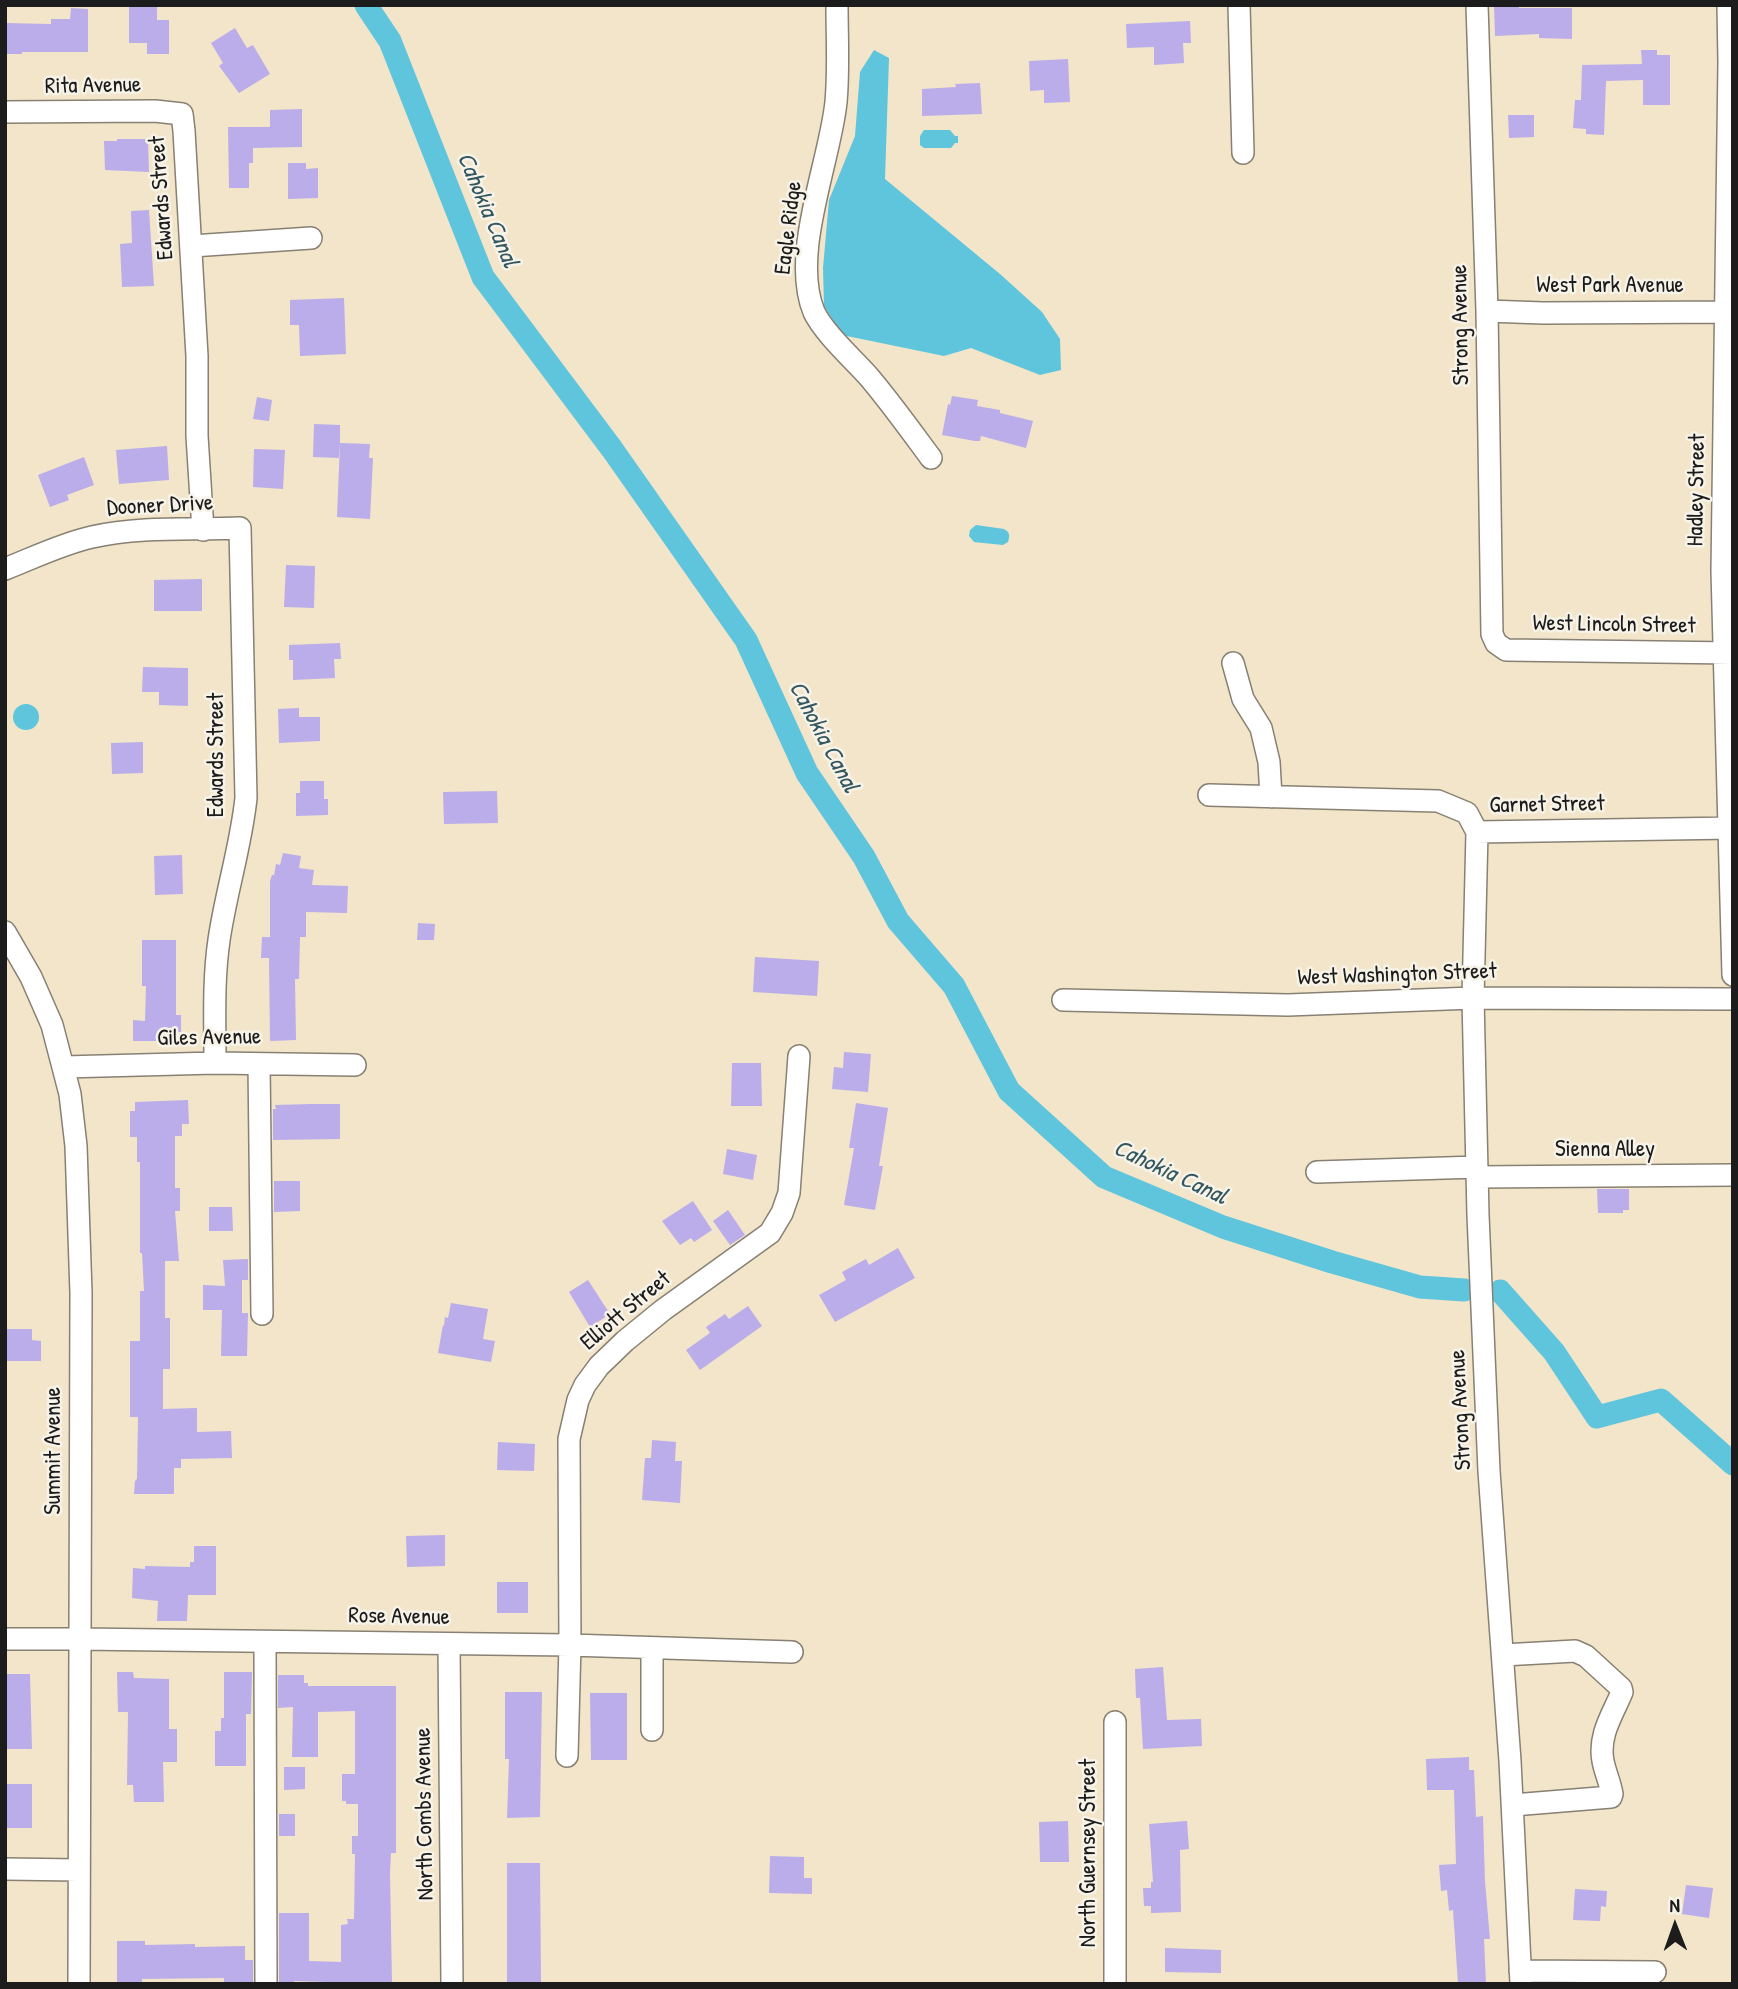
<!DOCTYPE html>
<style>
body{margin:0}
#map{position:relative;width:1738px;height:1989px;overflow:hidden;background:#f2e5ca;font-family:"Patrick Hand",sans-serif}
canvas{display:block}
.frame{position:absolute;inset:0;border:7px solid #1c1c1c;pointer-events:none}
.north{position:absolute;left:1640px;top:1891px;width:70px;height:70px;-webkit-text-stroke:5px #f7f3e8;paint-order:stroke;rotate:359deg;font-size:19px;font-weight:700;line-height:28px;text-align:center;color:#1c1c1c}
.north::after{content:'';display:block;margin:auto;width:24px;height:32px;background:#1c1c1c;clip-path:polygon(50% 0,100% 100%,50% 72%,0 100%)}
</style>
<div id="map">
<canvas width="1738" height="1989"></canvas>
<div class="frame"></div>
<div class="north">N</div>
</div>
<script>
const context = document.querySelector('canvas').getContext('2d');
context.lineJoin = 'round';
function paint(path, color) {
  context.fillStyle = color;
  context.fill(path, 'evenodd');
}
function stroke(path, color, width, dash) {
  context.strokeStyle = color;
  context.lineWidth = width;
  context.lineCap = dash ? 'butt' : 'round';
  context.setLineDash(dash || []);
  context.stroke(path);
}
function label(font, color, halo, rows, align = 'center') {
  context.font = font + ' "Patrick Hand",sans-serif';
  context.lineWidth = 5;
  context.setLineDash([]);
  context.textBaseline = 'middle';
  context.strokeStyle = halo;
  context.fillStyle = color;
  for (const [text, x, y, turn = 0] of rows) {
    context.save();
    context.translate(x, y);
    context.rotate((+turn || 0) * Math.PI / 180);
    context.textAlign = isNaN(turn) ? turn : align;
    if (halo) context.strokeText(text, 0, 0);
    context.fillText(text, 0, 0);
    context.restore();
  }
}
const water = new Path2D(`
 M 874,50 L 889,58 L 885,179 L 1000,274 L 1042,312 L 1060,339 L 1061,370 L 1040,375 L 971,348 L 944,356 L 842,335 L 824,306 L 823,268 L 829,200 L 855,136 L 860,72 Z
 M 924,130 L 950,130 L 955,136 L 958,136 L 958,143 L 955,143 L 951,148 L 924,148 L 920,145 L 920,136 Z
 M 976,525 L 1004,529 C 1010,532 1010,536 1008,542 L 1003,545 L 974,542 L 969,536 L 970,530 Z
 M13 717a13 13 0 1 1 26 0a13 13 0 1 1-26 0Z`);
const canal = new Path2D(`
 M 366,5 L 390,41 L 483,277 L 612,449 L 746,640 L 807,773 L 864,857 L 898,921 L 954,986 L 1009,1091 L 1104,1177 L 1223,1227 L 1332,1262 L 1420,1287 L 1464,1290
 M 1500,1291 L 1554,1352 L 1597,1417 L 1661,1400 L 1733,1464`);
const building = new Path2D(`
 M 129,5 L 157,5 L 157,20 L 169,20 L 169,54 L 147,54 L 147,43 L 129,43 Z
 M 1494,5 L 1519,5 L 1519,8 L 1572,8 L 1572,39 L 1539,38 L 1539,34 L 1495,36 Z
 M 71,8 L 88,9 L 88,52 L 22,52 L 22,54 L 5,54 L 5,23 L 51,24 L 51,19 L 70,19 Z
 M 1190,21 L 1191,43 L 1183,43 L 1184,63 L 1154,65 L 1154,47 L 1127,48 L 1126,24 Z
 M 235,28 L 247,48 L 253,45 L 270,74 L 239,93 L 219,66 L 223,63 L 211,43 Z
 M 1641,50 L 1657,50 L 1657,55 L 1670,55 L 1670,105 L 1643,105 L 1643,80 L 1606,81 L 1604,135 L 1586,134 L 1586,129 L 1573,128 L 1575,100 L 1581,100 L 1582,65 L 1642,64 Z
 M 1068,59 L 1070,102 L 1044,103 L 1044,90 L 1030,91 L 1029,61 Z
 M 980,83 L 982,114 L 922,116 L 922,89 L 956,87 L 955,84 Z
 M 302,109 L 302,147 L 253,148 L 253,163 L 249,163 L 249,188 L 229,188 L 228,127 L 270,127 L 270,110 Z
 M 1508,115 L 1534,115 L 1534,137 L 1509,138 Z
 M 117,139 L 148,139 L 149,172 L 105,170 L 104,141 L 117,141 Z
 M 288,163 L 306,163 L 306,169 L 318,168 L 318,198 L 288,199 Z
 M 149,210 L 154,286 L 122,287 L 120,244 L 132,243 L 131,211 Z
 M 344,298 L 346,354 L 300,356 L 299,325 L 290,325 L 290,300 Z
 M 952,396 L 978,400 L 977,406 L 1000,410 L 1000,413 L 1033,421 L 1026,448 L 981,436 L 980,441 L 975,441 L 942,435 L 948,404 L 950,405 Z
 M 257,397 L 272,400 L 269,421 L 253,419 Z
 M 314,424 L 340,425 L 340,458 L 313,457 Z
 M 340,443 L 370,444 L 369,458 L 373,458 L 370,519 L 337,517 Z
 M 167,446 L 169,480 L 119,484 L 116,450 Z
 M 254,449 L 285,450 L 283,489 L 253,487 Z
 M 84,457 L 94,485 L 67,495 L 69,500 L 50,507 L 38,475 Z
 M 286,565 L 315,566 L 314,608 L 284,607 Z
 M 202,579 L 202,611 L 154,611 L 154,580 Z
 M 340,643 L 341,659 L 334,659 L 335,678 L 293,680 L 293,660 L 289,660 L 289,645 Z
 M 143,667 L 188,668 L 188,706 L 159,705 L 159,692 L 142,692 Z
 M 299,708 L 299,717 L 320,717 L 320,741 L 279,743 L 278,709 Z
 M 143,742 L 143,773 L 112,774 L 111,743 Z
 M 300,781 L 324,781 L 324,799 L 328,799 L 328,815 L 296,816 L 296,793 L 300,793 Z
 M 497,791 L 498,823 L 444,824 L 443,792 Z
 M 283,853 L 301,856 L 299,868 L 314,870 L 312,885 L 348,886 L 347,913 L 306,912 L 306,937 L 300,937 L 299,979 L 295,979 L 296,1040 L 270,1041 L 269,958 L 261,958 L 262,937 L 270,937 L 270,881 L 272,875 L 274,875 L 276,864 L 280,865 Z
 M 182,855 L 183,894 L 155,895 L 154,856 Z
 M 418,923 L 435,924 L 434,940 L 417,940 Z
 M 142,940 L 176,940 L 176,1015 L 181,1015 L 181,1032 L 172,1032 L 171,1041 L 133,1041 L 133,1020 L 145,1021 L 146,986 L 142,986 Z
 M 755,957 L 819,961 L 817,996 L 753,992 Z
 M 844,1052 L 871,1054 L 868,1092 L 832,1089 L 834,1067 L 843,1068 Z
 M 732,1063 L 761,1063 L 762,1106 L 731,1106 Z
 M 188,1100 L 189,1124 L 182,1124 L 182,1136 L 175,1136 L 175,1188 L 180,1188 L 180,1211 L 175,1211 L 179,1261 L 165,1261 L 165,1318 L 170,1318 L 170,1369 L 163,1369 L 163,1409 L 197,1408 L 197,1432 L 231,1431 L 232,1458 L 181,1459 L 181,1468 L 174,1468 L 174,1494 L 134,1494 L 135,1481 L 137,1479 L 138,1417 L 130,1417 L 130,1341 L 140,1341 L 140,1291 L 144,1291 L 142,1253 L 140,1253 L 140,1162 L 137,1162 L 137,1137 L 130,1137 L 130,1111 L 135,1111 L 135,1102 Z
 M 856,1103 L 888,1108 L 879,1166 L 883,1166 L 875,1210 L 844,1205 L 854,1148 L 849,1148 Z
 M 311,1104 L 340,1104 L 340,1139 L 273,1140 L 273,1109 L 276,1109 L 275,1105 Z
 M 727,1149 L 757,1155 L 753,1180 L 723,1174 Z
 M 274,1181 L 300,1181 L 300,1211 L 274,1212 Z
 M 1597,1189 L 1629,1189 L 1629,1210 L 1623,1210 L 1623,1213 L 1598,1213 Z
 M 693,1201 L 712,1230 L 694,1242 L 691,1238 L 680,1245 L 662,1221 Z
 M 209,1207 L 232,1207 L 233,1231 L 209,1231 Z
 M 728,1210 L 745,1235 L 730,1245 L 713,1221 Z
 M 898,1248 L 915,1278 L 835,1322 L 819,1295 L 846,1280 L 842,1272 L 866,1259 L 869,1265 Z
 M 248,1259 L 248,1280 L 242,1280 L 242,1313 L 248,1313 L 247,1356 L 221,1356 L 222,1310 L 203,1310 L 203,1285 L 225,1286 L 223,1260 Z
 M 588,1280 L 610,1314 L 590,1327 L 569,1292 Z
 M 451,1303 L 488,1309 L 483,1339 L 495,1341 L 491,1362 L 438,1353 L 443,1325 L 444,1326 L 445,1317 L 448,1318 Z
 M 748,1306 L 762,1326 L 700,1370 L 686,1350 L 710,1333 L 706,1327 L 725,1314 L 729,1319 Z
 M 5,1329 L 32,1329 L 32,1340 L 41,1341 L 41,1361 L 5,1361 Z
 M 652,1440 L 676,1442 L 675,1461 L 682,1461 L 680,1503 L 642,1500 L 645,1458 L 651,1458 Z
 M 498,1442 L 535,1444 L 534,1471 L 497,1470 Z
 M 445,1535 L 445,1566 L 407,1567 L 406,1536 Z
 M 194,1546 L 216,1546 L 216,1595 L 188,1595 L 187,1621 L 157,1621 L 158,1601 L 132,1598 L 133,1568 L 145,1569 L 145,1566 L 190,1567 L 190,1562 L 194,1562 Z
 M 497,1582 L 528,1582 L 528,1613 L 497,1613 Z
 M 1163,1667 L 1167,1720 L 1201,1719 L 1202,1746 L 1143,1749 L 1140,1698 L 1136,1698 L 1135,1669 Z
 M 117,1672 L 133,1672 L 134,1678 L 169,1679 L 169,1729 L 177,1729 L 177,1762 L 163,1762 L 164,1802 L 134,1802 L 133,1785 L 127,1785 L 128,1712 L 118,1712 Z
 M 224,1672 L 252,1672 L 251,1714 L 246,1714 L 246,1766 L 215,1766 L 215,1731 L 221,1731 L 221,1718 L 224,1718 Z
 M 5,1674 L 30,1674 L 32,1749 L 5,1749 Z
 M 278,1675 L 304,1675 L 304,1683 L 308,1683 L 308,1686 L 396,1686 L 396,1853 L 391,1853 L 390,1872 L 392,1984 L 294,1981 L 294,1984 L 279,1984 L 279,1913 L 309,1913 L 309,1961 L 341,1962 L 341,1925 L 348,1924 L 347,1919 L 354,1919 L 355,1854 L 352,1854 L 352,1836 L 358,1836 L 358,1804 L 346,1804 L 346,1801 L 342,1801 L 342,1774 L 355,1774 L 355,1711 L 318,1712 L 318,1757 L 292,1757 L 293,1707 L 278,1708 Z
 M 505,1692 L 542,1692 L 540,1817 L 507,1818 L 509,1759 L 505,1759 Z
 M 590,1693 L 627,1693 L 627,1760 L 591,1760 Z
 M 1469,1757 L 1469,1770 L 1474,1770 L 1476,1817 L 1483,1816 L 1485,1882 L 1490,1939 L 1484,1939 L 1486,1984 L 1458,1984 L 1453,1910 L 1449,1911 L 1447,1890 L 1441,1891 L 1439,1865 L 1456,1864 L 1454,1790 L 1427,1790 L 1426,1759 Z
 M 284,1767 L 305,1767 L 305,1789 L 284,1790 Z
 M 5,1784 L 32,1784 L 32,1828 L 5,1828 Z
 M 279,1814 L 295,1814 L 295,1836 L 279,1836 Z
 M 1068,1821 L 1069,1862 L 1040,1862 L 1039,1822 Z
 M 1187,1821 L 1189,1849 L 1180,1850 L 1181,1912 L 1151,1913 L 1151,1906 L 1144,1906 L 1143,1888 L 1151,1888 L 1151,1882 L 1153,1882 L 1149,1824 Z
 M 770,1856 L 804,1857 L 804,1878 L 812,1878 L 812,1894 L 769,1893 Z
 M 507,1863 L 540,1863 L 541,1984 L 507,1984 Z
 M 1686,1885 L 1713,1888 L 1709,1918 L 1682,1914 Z
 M 1575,1889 L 1607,1891 L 1606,1907 L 1601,1906 L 1600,1921 L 1573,1920 Z
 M 117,1941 L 145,1941 L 145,1945 L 195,1944 L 195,1947 L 245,1946 L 245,1960 L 253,1960 L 253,1984 L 224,1984 L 224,1978 L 142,1979 L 142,1984 L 117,1984 Z
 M 1165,1948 L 1221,1950 L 1221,1973 L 1165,1972 Z`);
const minor = new Path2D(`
 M 837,5 C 837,37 839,70 836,102 C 830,162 790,254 814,312 C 824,333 853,359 869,377 C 891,403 911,431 931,458
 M 1239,5 L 1243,153
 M 1477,5 L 1487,311 L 1492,634 L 1496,643 L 1506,650 L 1733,653
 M 1728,5 L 1729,62 L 1722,571 L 1733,975
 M 5,112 L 155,111 L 182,114 L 184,131 L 197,356 L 197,436 L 203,530
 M 192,246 L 311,238
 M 1487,311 L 1543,313 L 1733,312
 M 5,569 C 33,558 64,543 92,537 C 141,526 191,530 240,528 L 246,798 C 241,846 226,892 219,940 C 213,981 215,1022 215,1063
 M 1233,663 L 1243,699 L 1261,728 L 1269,762 L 1271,797
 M 1209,795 L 1438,801 L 1467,813 L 1477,832 L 1733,828
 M 1477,832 L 1473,998 L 1478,1215 L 1489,1471 L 1510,1761 L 1521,1984
 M 5,932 L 31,977 L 52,1025 L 70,1094 L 76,1146 L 81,1293 L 79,1984
 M 1063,1000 L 1288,1005 L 1473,998 L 1733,999
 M 259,1064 L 262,1314
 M 64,1067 L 215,1063 L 355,1065
 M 1317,1172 L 1477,1167
 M 1477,1177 L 1733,1175
 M 5,1639 L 79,1639 L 570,1645 L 792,1652
 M 265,1642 L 266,1984
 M 449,1645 L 452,1984
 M 652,1648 L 652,1730
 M 1503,1655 L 1575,1651 L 1586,1656 L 1621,1688 L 1622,1692 C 1613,1714 1598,1735 1603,1761 C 1605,1772 1610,1782 1612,1794 L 1611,1797 L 1513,1805
 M 567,1756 L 570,1645 L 569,1439 L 578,1400 L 585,1385 L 599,1366 L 625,1341 L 663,1310 L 770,1233 L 782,1213 L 789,1193 L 799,1056
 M 5,1869 L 79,1870
 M 1520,1971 L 1655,1972
 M 1115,1984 L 1115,1722`);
const streetNames = [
 ["Rita Avenue",93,86,-1],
 ["Edwards Street",162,198,-94],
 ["Eagle Ridge",789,228,-83],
 ["West Park Avenue",1610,286],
 ["Strong Avenue",1461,325,-91],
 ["Hadley Street",1697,490,-89],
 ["Dooner Drive",160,506,-3],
 ["West Lincoln Street",1614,625,1],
 ["Edwards Street",217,755,-90],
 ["Garnet Street",1547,805,-1],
 ["West Washington Street",1397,975,-2],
 ["Giles Avenue",209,1038,-1],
 ["Sienna Alley",1605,1150],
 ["Elliott Street",626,1311,-40],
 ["Strong Avenue",1461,1410,-93],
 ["Summit Avenue",54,1451,-90],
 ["Rose Avenue",399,1617,1],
 ["North Combs Avenue",425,1814,-91],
 ["North Guernsey Street",1089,1853,-90]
];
const waterNames = [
 ["Cahokia Canal",487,210,67],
 ["Cahokia Canal",823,737,62],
 ["Cahokia Canal",1170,1173,25]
];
paint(water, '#5ec5dc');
stroke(canal, '#5ec5dc', 23);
paint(building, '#baade9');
stroke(minor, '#878073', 24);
stroke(minor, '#fff', 21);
label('23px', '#1c1c1c', '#f7f3e8', streetNames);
label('italic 24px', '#33575f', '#f7f3e8', waterNames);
</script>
